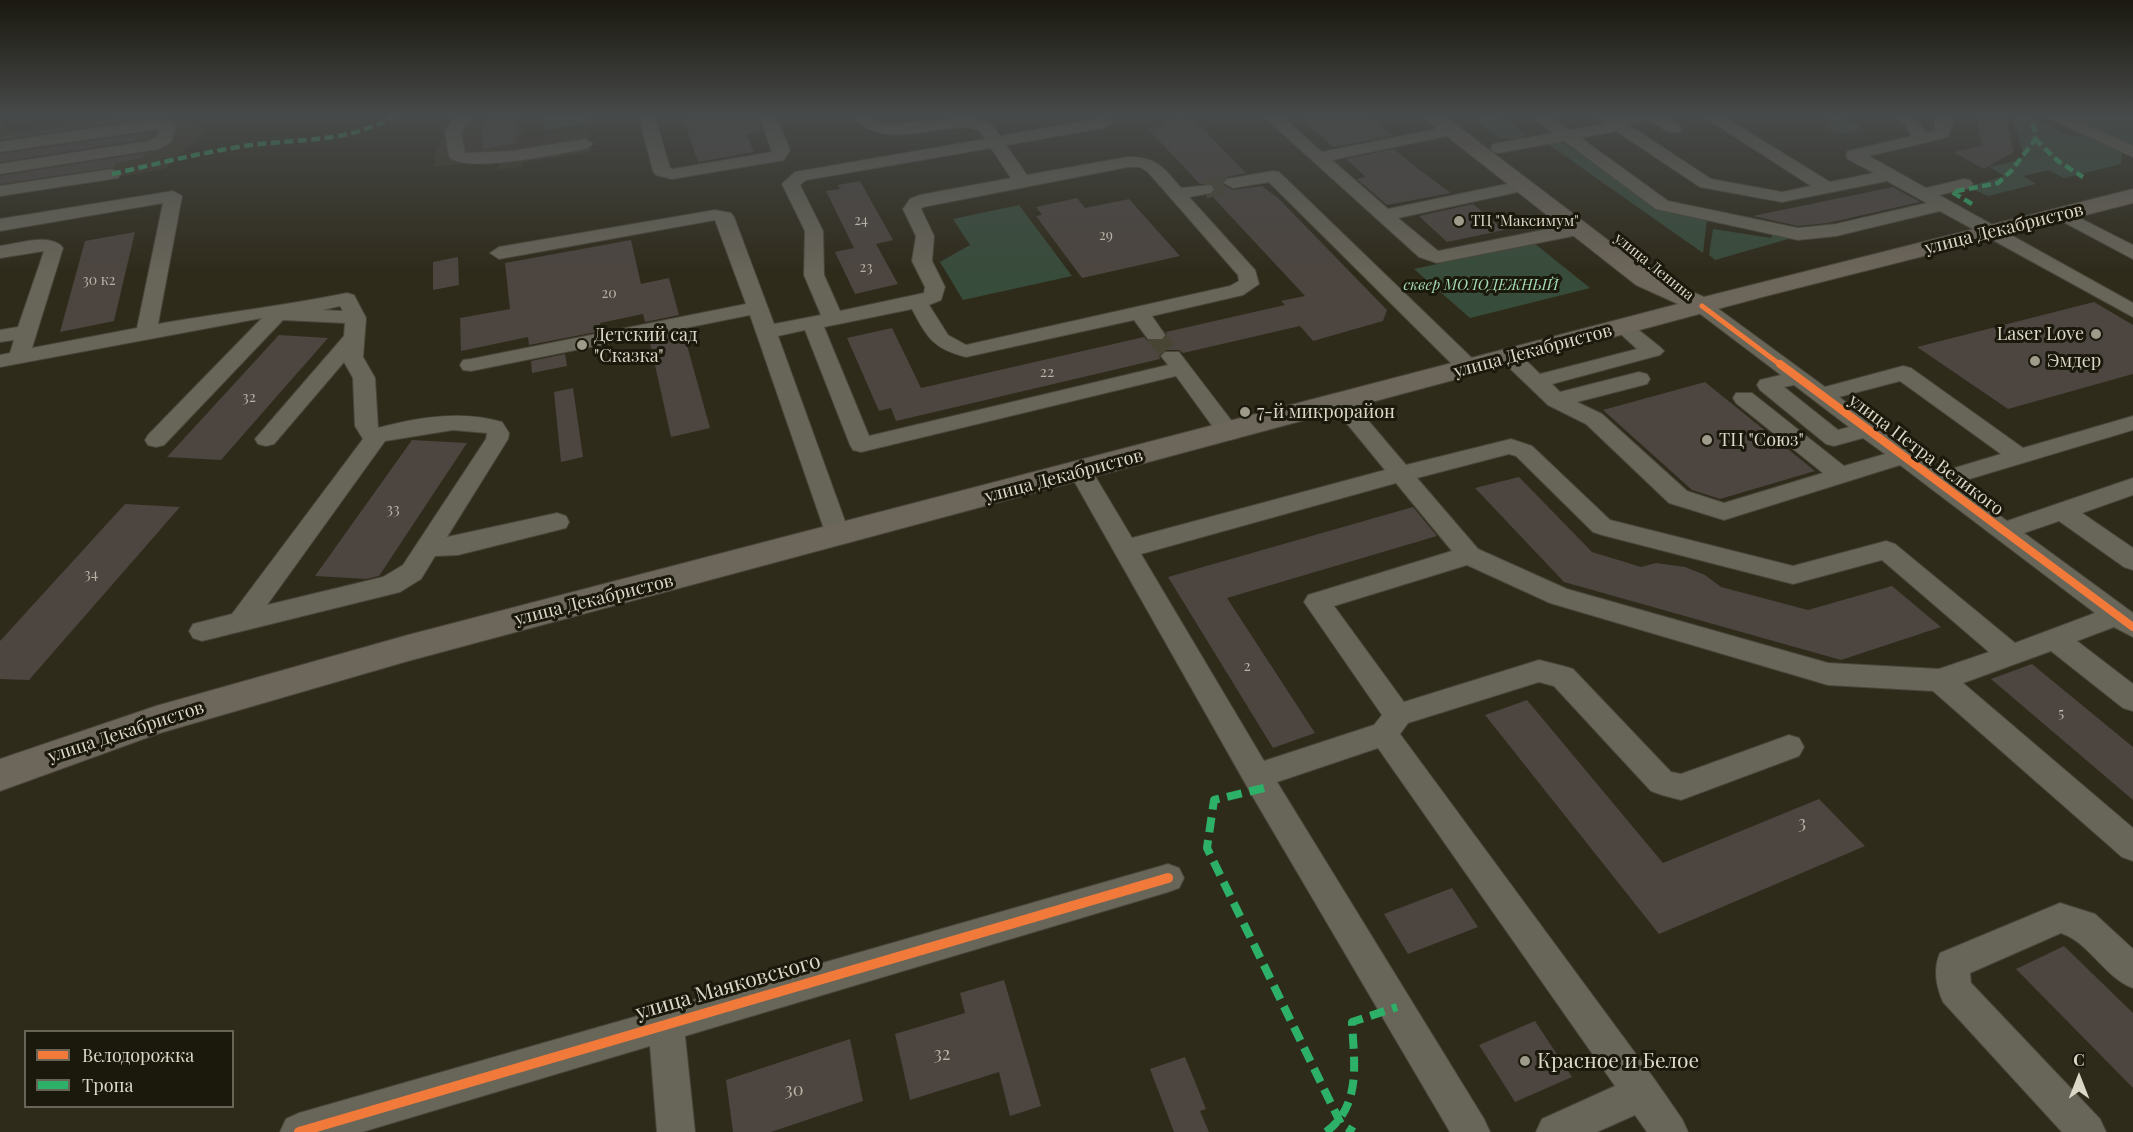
<!DOCTYPE html>
<meta charset="utf-8">
<style>
body{margin:0}
#map{position:relative;width:2133px;height:1132px;overflow:hidden;background:#2f2b1b;font-family:"Playfair Display",serif}
canvas{display:block}
.legend{position:absolute;left:24px;top:1030px;width:210px;height:78px;box-sizing:border-box;background:#1b180c;border:2px solid #686557;margin:0;padding:8px 10px;list-style:none;font-size:18px;color:#dcd8c8}
.legend li{display:flex;align-items:center;gap:12px;height:30px}
.legend b{width:30px;border:2px solid #686557}
.north{position:absolute;left:2049px;top:1048px;width:60px;height:60px;-webkit-text-stroke:4px #1b180c;paint-order:stroke;rotate:0deg;font-size:16px;font-weight:700;line-height:24px;text-align:center;color:#dcd8c8}
.north::after{content:'';display:block;margin:auto;width:21px;height:27px;background:#dcd8c8;clip-path:polygon(50% 0,100% 100%,50% 72%,0 100%)}
</style>
<div id="map">
<canvas width="2133" height="1132"></canvas>
<ul class="legend">
<li><b style="height:8px;background:#f17a3a"></b>Велодорожка</li>
<li><b style="height:8px;background:#2db169"></b>Тропа</li>
</ul>
<div class="north">С</div>
</div>
<script>
const context = document.querySelector('canvas').getContext('2d');
context.lineJoin = 'round';
function paint(path, color) {
  context.fillStyle = color;
  context.fill(path, 'evenodd');
}
function stroke(path, color, width, dash) {
  context.strokeStyle = color;
  context.lineWidth = width;
  context.lineCap = dash ? 'butt' : 'round';
  context.setLineDash(dash || []);
  context.stroke(path);
}
function label(font, color, halo, rows, align = 'center') {
  context.font = font + ' "Playfair Display",serif';
  context.lineWidth = 6;
  context.setLineDash([]);
  context.textBaseline = 'middle';
  context.strokeStyle = halo;
  context.fillStyle = color;
  for (const [text, x, y, turn = 0] of rows) {
    context.save();
    context.translate(x, y);
    context.rotate((+turn || 0) * Math.PI / 180);
    context.textAlign = isNaN(turn) ? turn : align;
    if (halo) context.strokeText(text, 0, 0);
    context.fillText(text, 0, 0);
    context.restore();
  }
}
const industrial = new Path2D(`
 M 119,115 L 183,115 L 204,132 L 165,169 L 0,196 L 0,118 L 6,117 L 5,132 Z
 M 488,115 L 521,115 L 523,140 L 587,129 L 591,152 L 523,162 L 522,166 L 498,170 L 498,160 L 434,167 L 435,151 L 454,118 Z`);
const green = new Path2D(`
 M 543,115 L 590,115 L 591,123 L 544,130 Z
 M 1473,115 L 1500,115 L 1526,135 C 1504,146 1487,133 1473,115 Z
 M 1820,115 L 1840,115 L 1863,128 C 1848,136 1838,134 1823,126 L 1834,124 Z
 M 2012,115 L 2026,115 L 2072,137 L 2086,135 L 2122,152 L 2121,164 L 2064,178 L 2049,170 L 2023,176 L 2036,184 L 1988,196 L 1968,187 L 2004,176 L 1989,167 L 2020,160 L 2023,153 Z
 M 2064,115 L 2133,115 L 2133,146 Z
 M 1560,141 L 1653,203 L 1707,219 L 1703,253 L 1545,142 Z
 M 1019,205 L 1072,276 L 963,300 L 940,262 L 970,245 L 953,219 Z
 M 1713,229 L 1771,238 L 1773,232 L 1802,235 L 1715,260 L 1709,255 Z
 M 1534,243 L 1590,288 L 1470,318 L 1414,269 Z`);
const building = new Path2D(`
 M 145,115 L 156,115 L 0,140 L 0,137 Z
 M 682,115 L 757,115 L 762,131 L 746,134 L 754,152 L 698,162 Z
 M 1298,115 L 1368,115 L 1392,136 L 1333,147 Z
 M 1976,115 L 2005,115 L 2014,152 L 1984,169 L 1953,152 L 1982,146 Z
 M 514,116 L 516,143 L 483,149 L 482,121 Z
 M 1186,117 L 1194,120 L 1246,173 L 1227,177 L 1223,185 L 1233,190 L 1262,186 L 1278,198 L 1387,310 L 1383,321 L 1313,341 L 1300,326 L 1183,353 L 1179,350 L 1165,350 L 1159,354 L 1160,359 L 896,421 L 891,408 L 879,411 L 847,338 L 892,328 L 921,388 L 1144,337 L 1148,341 L 1162,341 L 1167,336 L 1166,332 L 1285,305 L 1281,301 L 1305,296 L 1211,195 L 1216,189 L 1213,184 L 1200,184 L 1148,129 L 1167,126 L 1160,119 Z
 M 153,132 L 147,139 L 0,162 L 0,154 Z
 M 1394,149 L 1421,171 L 1451,193 L 1387,205 L 1357,179 L 1366,177 L 1346,159 Z
 M 145,153 L 143,158 L 115,163 L 114,167 L 0,184 L 0,176 Z
 M 860,181 L 893,240 L 876,244 L 898,284 L 855,294 L 835,252 L 854,248 L 826,191 L 840,189 L 838,185 Z
 M 1893,187 L 1920,202 L 1828,223 L 1798,226 L 1753,216 Z
 M 1077,198 L 1085,208 L 1129,199 L 1180,256 L 1082,278 L 1036,216 L 1042,215 L 1036,207 Z
 M 1473,204 L 1504,230 L 1447,242 L 1419,216 Z
 M 135,232 L 114,321 L 60,332 L 85,241 Z
 M 631,240 L 641,284 L 669,278 L 679,315 L 645,322 L 643,314 L 600,323 L 601,331 L 529,345 L 528,337 L 461,351 L 460,318 L 510,309 L 505,263 Z
 M 458,257 L 459,285 L 433,290 L 433,262 Z
 M 2094,302 L 2133,325 L 2133,374 L 2008,409 L 1917,347 Z
 M 683,331 L 710,428 L 671,437 L 649,338 Z
 M 279,335 L 328,338 L 221,460 L 167,457 Z
 M 565,354 L 567,366 L 532,373 L 531,361 Z
 M 1705,382 L 1815,471 L 1720,499 L 1692,490 L 1603,410 Z
 M 573,388 L 583,457 L 561,462 L 554,392 Z
 M 412,440 L 467,443 L 379,576 L 366,579 L 315,576 Z
 M 1519,477 L 1592,552 L 1641,567 L 1656,563 L 1685,567 L 1705,575 L 1721,587 L 1808,610 L 1892,586 L 1941,627 L 1841,660 L 1564,582 L 1475,488 Z
 M 125,504 L 180,507 L 29,680 L 0,679 L 0,641 Z
 M 1413,507 L 1437,536 L 1227,598 L 1315,733 L 1273,748 L 1168,577 Z
 M 2032,664 L 2133,747 L 2133,800 L 1991,679 Z
 M 1527,700 L 1663,863 L 1819,799 L 1865,846 L 1659,934 L 1485,715 Z
 M 1452,888 L 1478,927 L 1408,954 L 1384,914 Z
 M 2064,946 L 2133,1013 L 2133,1088 L 2016,969 Z
 M 1004,980 L 1041,1106 L 1010,1116 L 999,1072 L 910,1100 L 895,1034 L 965,1013 L 960,993 Z
 M 1535,1021 L 1572,1077 L 1515,1102 L 1479,1045 Z
 M 850,1039 L 863,1101 L 771,1132 L 733,1132 L 726,1080 Z
 M 1185,1057 L 1206,1109 L 1200,1111 L 1209,1132 L 1174,1132 L 1150,1069 Z`);
const minorTunnel = new Path2D(`
 M 1205,189 L 1233,183
 M 1155,335 L 1171,356`);
const minor = new Path2D(`
 M 456,115 L 472,115 L 461,132 L 465,153 L 512,151 L 585,139 L 593,144 L 585,149 C 562,153 462,175 449,156 L 445,132 Z
 M 644,115 L 660,115 L 656,121 L 670,168 L 673,169 L 772,152 L 759,115 L 775,115 L 790,150 L 784,160 L 778,161 L 672,179 L 656,175 L 653,171 L 640,121 Z
 M 853,115 L 870,115 L 876,122 L 885,125 L 971,117 L 991,124 L 1000,136 L 1104,118 L 1110,120 L 1112,123 L 1104,128 L 1006,145 L 1027,175 L 1128,157 C 1157,157 1163,167 1181,188 L 1211,185 L 1214,189 L 1211,193 L 1189,197 L 1255,270 L 1259,284 L 1243,295 L 1152,316 L 1165,335 L 1162,339 L 1148,339 L 1134,320 L 966,357 C 934,349 927,338 912,309 L 824,327 L 869,436 L 1168,365 L 1161,356 L 1165,352 L 1179,352 L 1237,428 L 1240,433 L 1237,438 L 1229,440 L 1221,438 L 1176,376 L 861,452 L 853,450 L 850,445 L 805,330 L 778,336 L 850,535 L 847,541 L 838,544 L 829,541 L 826,535 L 750,315 L 471,371 L 463,370 L 460,365 L 463,360 L 471,359 L 746,304 L 715,220 L 499,259 L 490,253 L 499,247 L 715,210 L 731,213 L 734,217 L 774,324 L 821,315 L 804,275 L 805,231 L 782,184 L 795,172 L 801,171 L 985,139 L 979,130 L 969,127 C 932,126 880,151 853,115 ZM 991,148 L 1011,178 L 920,195 L 910,199 L 903,209 L 916,236 L 912,261 L 925,287 L 924,293 L 840,311 L 824,275 L 823,231 L 800,185 L 806,180 ZM 1128,167 L 1140,167 L 1148,172 L 1238,275 L 1239,281 L 1230,286 L 966,345 L 948,335 L 929,305 L 941,300 L 945,287 L 932,261 L 934,236 L 921,209 L 923,207 Z
 M 1262,115 L 1280,115 L 1322,152 L 1451,126 L 1457,128 L 1459,131 L 1457,134 L 1332,160 L 1388,209 L 1521,181 L 1527,182 L 1530,186 L 1527,190 L 1398,218 L 1438,251 L 1578,223 L 1587,229 L 1578,235 L 1437,263 L 1419,257 Z
 M 1531,115 L 1550,115 L 1570,130 L 1604,124 L 1594,115 C 1620,115 1665,106 1682,129 L 1680,132 L 1668,132 L 1650,120 L 1627,124 L 1711,179 L 1782,192 L 1811,186 L 1701,115 L 1721,115 L 1830,182 L 1874,173 L 1848,159 L 1846,155 L 1848,151 L 1912,136 L 1905,125 L 1891,115 C 1910,115 1916,116 1926,133 L 1935,131 L 1935,115 L 1951,115 L 1953,122 L 1948,137 L 1869,156 L 1926,188 L 1964,179 L 1970,180 L 1973,184 L 1970,188 L 1939,195 L 2133,303 L 2133,317 L 1940,211 L 1836,236 L 1798,240 L 1656,209 L 1564,141 L 1499,153 L 1493,152 L 1491,148 L 1493,144 L 1553,133 ZM 1616,131 L 1700,187 L 1782,202 L 1887,181 L 1927,203 L 1836,224 L 1798,228 L 1668,201 L 1581,138 Z
 M 2042,115 L 2064,115 L 2133,146 L 2133,157 Z
 M 156,119 L 174,123 L 176,126 L 171,142 L 159,149 L 0,174 L 0,164 L 148,141 L 157,136 L 159,129 L 0,152 L 0,142 Z
 M 112,169 L 121,174 L 118,178 L 0,196 L 0,186 Z
 M 1273,171 L 1279,172 L 1477,363 L 1480,368 L 1477,373 L 1461,373 L 1269,182 L 1233,188 L 1224,183 L 1227,179 Z
 M 173,191 L 182,196 L 158,324 C 221,313 284,306 347,293 L 354,295 L 366,318 L 363,357 L 375,378 L 378,428 C 418,417 462,410 502,422 L 509,433 L 508,439 L 447,537 L 557,513 L 566,516 L 569,522 L 566,528 L 458,555 L 435,556 L 421,579 L 400,592 L 202,641 L 193,638 L 189,631 L 193,624 L 232,614 L 363,439 L 355,426 L 353,378 L 344,362 L 274,444 L 266,446 L 258,444 L 255,439 L 344,336 L 345,323 L 283,320 L 164,445 L 156,447 L 148,445 L 145,440 L 148,435 L 262,318 L 0,367 L 0,355 L 10,353 L 14,340 L 0,342 L 0,330 L 18,327 L 44,251 L 0,258 L 0,246 C 17,244 51,232 63,248 L 32,348 L 137,328 L 163,203 L 0,231 L 0,219 ZM 340,306 L 343,311 L 323,310 ZM 453,430 L 487,433 L 486,439 L 403,565 L 383,577 L 267,605 L 385,441 Z
 M 2062,209 L 2133,245 L 2133,259 L 2056,218 L 2053,214 Z
 M 1702,300 L 1709,302 L 1825,387 L 1903,366 L 1911,368 L 2023,448 L 2133,416 L 2133,430 L 1956,483 L 2007,521 L 2133,478 L 2133,495 L 2082,513 L 2133,548 L 2133,570 L 2124,567 L 2059,521 L 2024,533 L 2133,613 L 2133,637 L 2114,627 L 2077,641 L 2133,684 L 2133,711 L 2123,708 L 2051,651 L 1963,683 L 2133,828 L 2133,861 L 2122,857 L 1933,691 L 1828,685 L 1550,603 L 1467,565 L 1334,606 L 1404,702 L 1539,660 L 1563,666 L 1573,669 L 1671,772 L 1681,774 L 1789,735 L 1799,738 L 1804,747 L 1799,756 L 1681,800 L 1662,795 L 1651,791 L 1554,686 L 1539,682 L 1408,723 L 1400,734 L 1655,1080 L 1682,1119 L 1688,1132 L 1647,1132 L 1635,1115 L 1597,1132 L 1536,1132 L 1542,1119 L 1615,1086 L 1378,748 L 1277,782 L 1484,1119 L 1490,1132 L 1450,1132 L 1253,797 L 1069,472 L 1073,466 L 1081,464 L 1089,466 L 1132,538 L 1385,470 L 1330,403 L 1333,398 L 1349,398 L 1406,465 L 1511,439 L 1532,446 L 1610,520 L 1793,566 L 1886,541 L 1895,544 L 2015,643 L 2095,613 L 1900,465 L 1724,520 L 1669,503 L 1586,424 L 1548,405 L 1498,357 L 1502,353 C 1518,348 1529,364 1540,374 L 1637,349 L 1613,327 L 1616,323 L 1630,323 L 1660,347 L 1664,351 L 1660,355 L 1552,384 L 1560,392 L 1639,372 L 1647,374 L 1650,379 L 1647,384 L 1577,402 L 1602,414 L 1687,491 L 1724,503 L 1823,473 L 1736,403 L 1733,398 L 1736,393 L 1752,393 L 1844,466 L 1885,454 L 1863,438 L 1834,446 L 1826,444 L 1760,390 L 1757,385 L 1760,380 L 1781,375 L 1695,310 L 1692,306 L 1695,302 ZM 1900,381 L 2001,454 L 1941,472 L 1839,397 ZM 1794,385 L 1849,427 L 1838,430 L 1784,387 ZM 1509,454 L 1516,456 L 1593,532 L 1602,535 L 1793,584 L 1882,560 L 1989,652 L 1939,669 L 1828,663 L 1567,589 L 1478,549 L 1417,478 ZM 1396,483 L 1452,551 L 1308,595 L 1304,602 L 1382,715 L 1374,725 L 1264,761 L 1141,554 Z
 M 1168,864 L 1179,868 L 1184,878 L 1179,888 L 1168,892 L 685,1036 L 695,1132 L 657,1132 L 650,1046 L 362,1132 L 280,1132 L 286,1119 L 299,1113 Z
 M 2060,903 L 2095,914 L 2133,949 L 2133,988 C 2104,977 2090,943 2061,933 L 1970,973 L 1971,983 L 2100,1119 L 2106,1132 L 2062,1132 L 1943,1002 C 1936,986 1933,969 1940,953 Z`);
const major = new Path2D(`
 M 1420,115 L 1443,115 L 1654,275 L 1704,297 L 2133,189 L 2133,203 L 1766,296 L 408,661 L 160,733 L 0,791 L 0,759 L 156,706 L 408,635 L 1678,304 L 1636,285 Z`);
const quietFar1 = new Path2D(`
 M 2035,139 L 2058,161 L 2083,177
 M 112,174 C 156,164 199,153 244,146 C 297,138 348,144 396,115
 M 1972,204 L 1952,192 L 1998,183 L 2011,171 L 2035,140 L 2035,131 L 2028,115`);
const quiet = new Path2D(`
 M 1264,788 L 1214,800 L 1207,848 L 1341,1124 L 1354,1132
 M 1326,1132 C 1362,1105 1354,1062 1352,1022 L 1397,1007`);
const cyclewayFar2 = new Path2D(`
 M 1702,306 L 1782,366`);
const cyclewayFar1 = new Path2D(`
 M 1780,364 L 2133,627`);
const cycleway = new Path2D(`
 M 299,1132 L 1168,878`);
const markers = [
 [1459,221,6,"#9f9b8b"],
 [2096,334,6,"#9f9b8b"],
 [582,345,6,"#9f9b8b"],
 [2035,361,6,"#9f9b8b"],
 [1245,412,6,"#9f9b8b"],
 [1707,440,6,"#9f9b8b"],
 [1525,1061,6,"#9f9b8b"]
];
const farNumbernames = [
 ["24",861,221],
 ["29",1106,236],
 ["23",866,268],
 ["30 к2",99,281],
 ["20",609,294]
];
const farPoinames = [
 ["ТЦ \"Максимум\"",1471,221]
];
const farStreetnames = [
 ["улица Ленина",1654,267,39]
];
const farParknames = [
 ["сквер МОЛОДЕЖНЫЙ",1481,285]
];
const numberNames = [
 ["22",1047,372],
 ["32",249,397],
 ["33",393,509],
 ["34",91,574],
 ["2",1247,666],
 ["5",2061,713]
];
const streetNames = [
 ["улица Декабристов",2004,229,-14],
 ["улица Декабристов",1533,351,-15],
 ["улица Петра Великого",1926,455,37],
 ["улица Декабристов",1064,476,-15],
 ["улица Декабристов",594,600,-14],
 ["улица Декабристов",126,732,-18]
];
const poiNames = [
 ["Laser Love",2084,334,"right"],
 ["Детский сад",594,335],
 ["\"Сказка\"",594,356],
 ["Эмдер",2047,361],
 ["7-й микрорайон",1257,412],
 ["ТЦ \"Союз\"",1719,440]
];
const nearNumbernames = [
 ["3",1802,823],
 ["32",942,1054],
 ["30",794,1090]
];
const nearStreetnames = [
 ["улица Маяковского",728,987,-16]
];
const nearPoinames = [
 ["Красное и Белое",1537,1061]
];
paint(industrial, '#3d3525');
paint(green, '#384c3b');
paint(building, '#4c4540');
stroke(minorTunnel, '#494535', 19, [19, 9]);
stroke(minor, '#49463a', 2);
stroke(major, '#49463a', 2);
paint(minor, '#686559');
paint(major, '#6d665a');
stroke(quietFar1, '#2db169', 4.5, [9, 4.5]);
stroke(quiet, '#2db169', 8, [15, 8]);
stroke(cyclewayFar2, '#f17a3a', 5);
stroke(cyclewayFar1, '#f17a3a', 8);
stroke(cycleway, '#f17a3a', 10);
const sky = context.createLinearGradient(0, 0, 0, 274);
sky.addColorStop(0, '#1a180f');
sky.addColorStop(0.42, '#474a4a');
sky.addColorStop(1, '#474a4a00');
context.fillStyle = sky;
context.fillRect(0, 0, 2133, 274);
for (const [x, y, r, color] of markers) {
  const dot = new Path2D();
  dot.arc(x, y, r, 0, 2 * Math.PI);
  context.fillStyle = color;
  context.fill(dot);
  stroke(dot, '#1b180c', 2);
}
label('14px', '#b8b3a6', null, farNumbernames);
label('15px', '#dcd8c8', '#1b180c', farPoinames, 'left');
label('15px', '#dcd8c8', '#1b180c', farStreetnames);
label('italic 15px', '#a4dab3', '#1b180c', farParknames);
label('15px', '#b8b3a6', null, numberNames);
label('18px', '#dcd8c8', '#1b180c', streetNames);
label('18px', '#dcd8c8', '#1b180c', poiNames, 'left');
label('18px', '#b8b3a6', null, nearNumbernames);
label('21px', '#dcd8c8', '#1b180c', nearStreetnames);
label('21px', '#dcd8c8', '#1b180c', nearPoinames, 'left');
</script>
